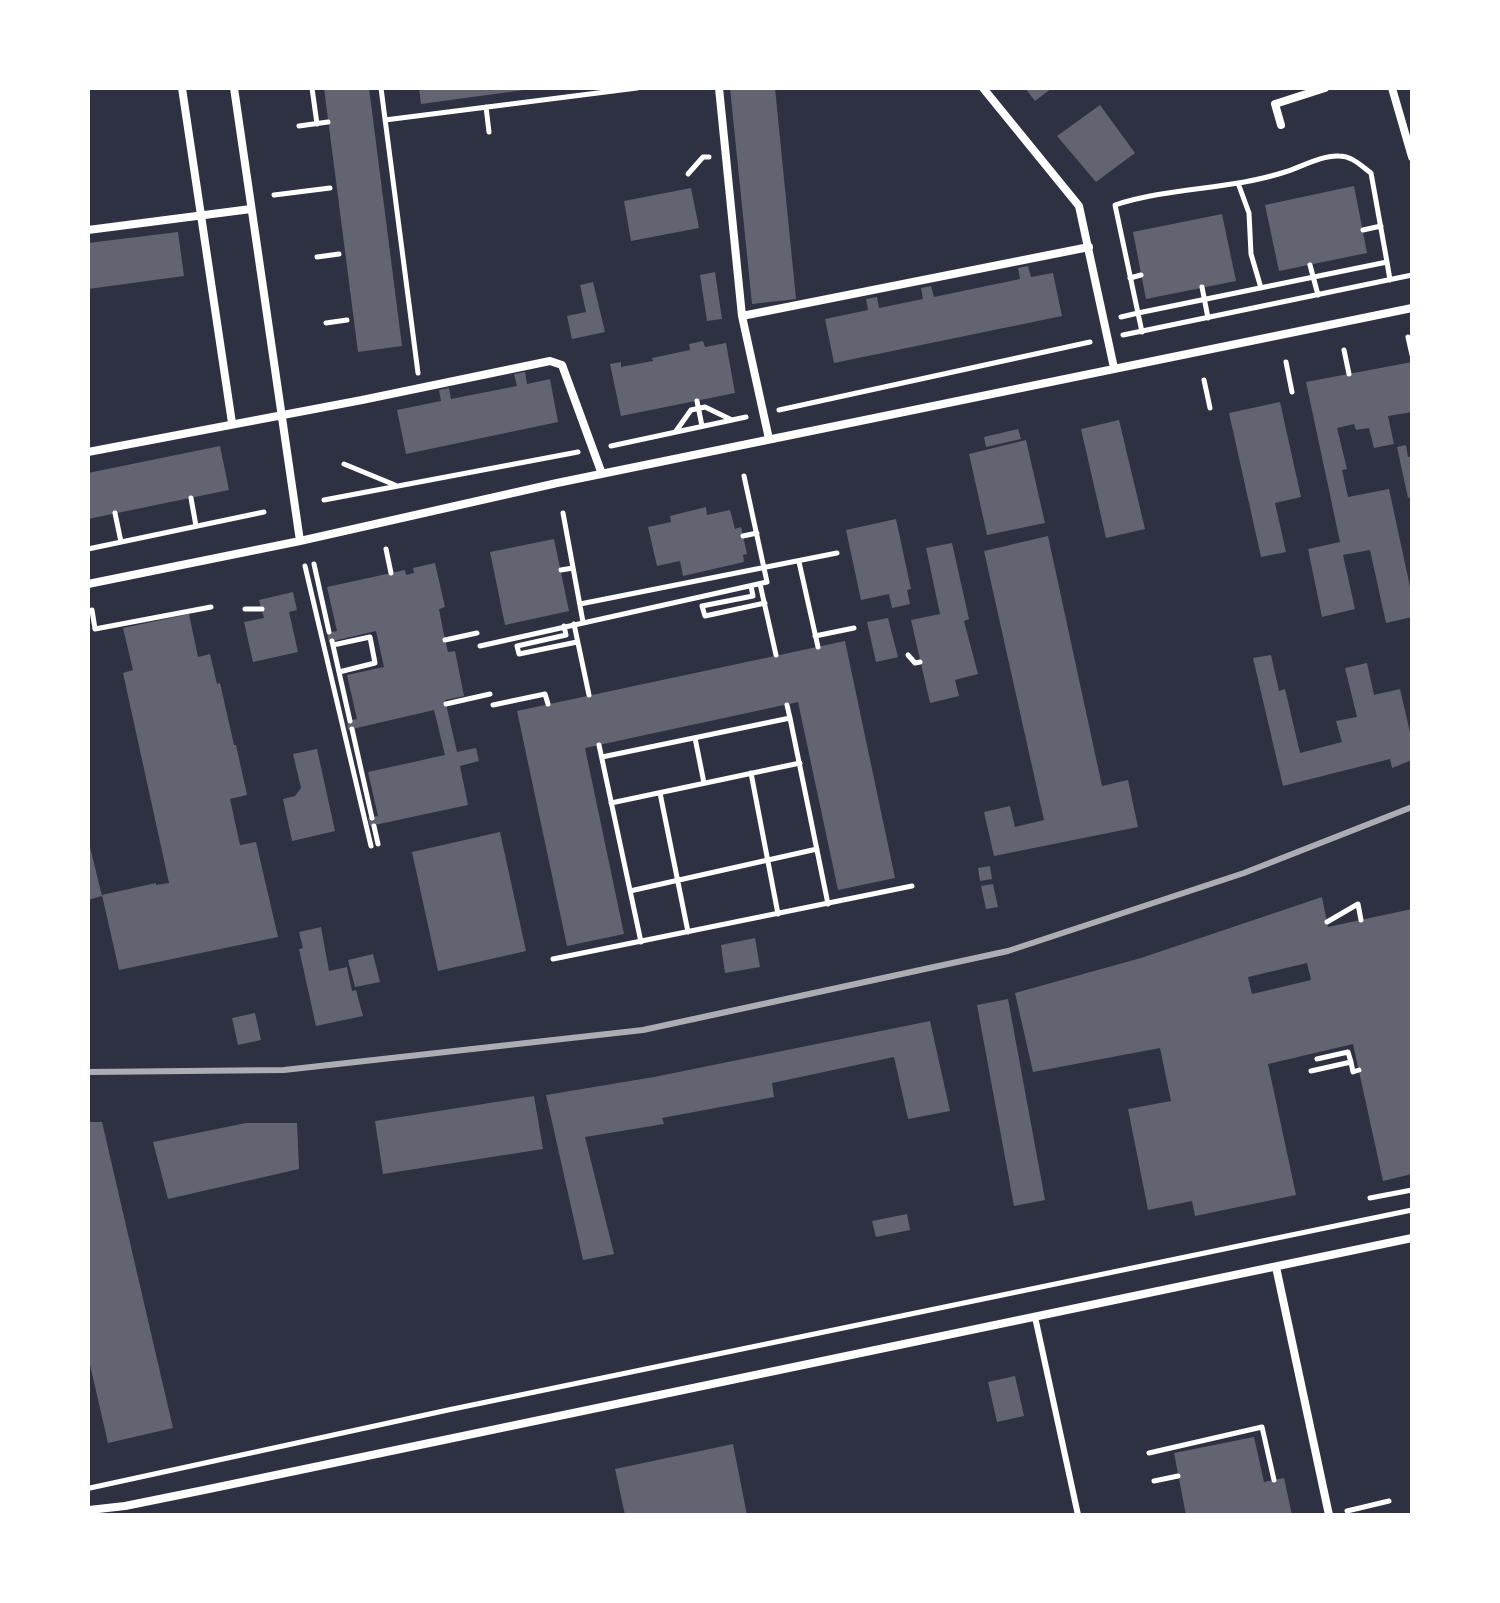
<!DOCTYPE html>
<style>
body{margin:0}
#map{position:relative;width:1500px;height:1603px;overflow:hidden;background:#2d3142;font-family:"Noto Serif",serif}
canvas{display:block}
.frame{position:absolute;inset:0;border:90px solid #fff;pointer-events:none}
</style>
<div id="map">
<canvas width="1500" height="1603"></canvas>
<div class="frame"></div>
</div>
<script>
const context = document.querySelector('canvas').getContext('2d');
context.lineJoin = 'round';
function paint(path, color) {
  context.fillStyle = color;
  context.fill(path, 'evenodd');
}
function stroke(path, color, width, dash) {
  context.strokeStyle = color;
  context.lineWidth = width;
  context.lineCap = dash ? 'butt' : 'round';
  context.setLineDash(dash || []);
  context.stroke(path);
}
const building = new Path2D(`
 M 324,88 L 369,88 L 402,346 L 358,352 Z
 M 419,88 L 524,88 L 524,90 L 421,104 Z
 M 730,88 L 775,88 L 796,299 L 752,304 Z
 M 1025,88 L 1052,88 L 1035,101 Z
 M 1100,105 L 1135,153 L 1096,182 L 1057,136 Z
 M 1354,186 L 1367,253 L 1279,271 L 1265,205 Z
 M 691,188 L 699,228 L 631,241 L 624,201 Z
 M 1222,214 L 1236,281 L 1146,299 L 1133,232 Z
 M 178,232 L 184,276 L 88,289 L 88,243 Z
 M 1028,266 L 1031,277 L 1053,273 L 1062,316 L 834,363 L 825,319 L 868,310 L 866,299 L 877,297 L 879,308 L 923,299 L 921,288 L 931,286 L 934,297 L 1020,279 L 1018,268 Z
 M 715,272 L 722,319 L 707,321 L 700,275 Z
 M 593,282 L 605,332 L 572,339 L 567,316 L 586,312 L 580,285 Z
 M 703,341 L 705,347 L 726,343 L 735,393 L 621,416 L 610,364 L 621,362 L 621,367 L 653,361 L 652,358 L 690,350 L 689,344 Z
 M 1412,362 L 1412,412 L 1388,416 L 1394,444 L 1374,448 L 1369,428 L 1356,430 L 1354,424 L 1337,428 L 1347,469 L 1342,470 L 1348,497 L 1389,489 L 1412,596 L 1412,617 L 1386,623 L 1370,550 L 1343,555 L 1355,609 L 1322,617 L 1308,549 L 1340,542 L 1306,382 Z
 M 525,372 L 527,384 L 550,379 L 558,422 L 406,454 L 397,410 L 441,401 L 439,390 L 449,388 L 451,399 L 517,386 L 514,374 Z
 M 1280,402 L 1301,497 L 1275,503 L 1286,552 L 1261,557 L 1229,413 Z
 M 1119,420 L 1145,529 L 1106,538 L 1081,429 Z
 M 1018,429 L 1021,439 L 986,447 L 984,437 Z
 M 1026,440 L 1045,523 L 987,535 L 969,454 Z
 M 1406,445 L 1408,457 L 1412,456 L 1412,497 L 1408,498 L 1397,447 Z
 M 220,446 L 229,490 L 88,519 L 88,473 Z
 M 706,507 L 707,515 L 730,510 L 735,529 L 741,527 L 747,554 L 743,555 L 744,562 L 683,576 L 680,561 L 657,566 L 648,527 L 671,522 L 670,516 Z
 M 896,519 L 911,589 L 907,590 L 910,604 L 892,608 L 889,594 L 861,600 L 846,530 Z
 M 1048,536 L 1102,786 L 1128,780 L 1138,827 L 994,856 L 984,812 L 1010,806 L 1015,827 L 1044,820 L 984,551 Z
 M 554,539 L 569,611 L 505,625 L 490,552 Z
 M 952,543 L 969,619 L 964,621 L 978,674 L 955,680 L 959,696 L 930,703 L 911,620 L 940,614 L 926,548 Z
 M 435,563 L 445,607 L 439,609 L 443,630 L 448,652 L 455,651 L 464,696 L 445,700 L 446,704 L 457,752 L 476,748 L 479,761 L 460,766 L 468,805 L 370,826 L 368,818 L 378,816 L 368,772 L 445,755 L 434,710 L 348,730 L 347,721 L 357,719 L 347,675 L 384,667 L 376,631 L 329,642 L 327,633 L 337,631 L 327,587 L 405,570 L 406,575 L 414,573 L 413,568 Z
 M 293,592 L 297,610 L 289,612 L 298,652 L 253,662 L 244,622 L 264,618 L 259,600 Z
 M 189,614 L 198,657 L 210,654 L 217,684 L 220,683 L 234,745 L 236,745 L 247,795 L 230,799 L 240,845 L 256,842 L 278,937 L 119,970 L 102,895 L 156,883 L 156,885 L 169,883 L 123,673 L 133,670 L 123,628 Z
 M 888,618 L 898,657 L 876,662 L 867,622 Z
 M 845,641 L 895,878 L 838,890 L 798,702 L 585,748 L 624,934 L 567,946 L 517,711 Z
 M 1271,655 L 1279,691 L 1285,689 L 1300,753 L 1342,742 L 1336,721 L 1357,717 L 1345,668 L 1367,663 L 1374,695 L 1400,689 L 1412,741 L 1412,760 L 1392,768 L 1390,759 L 1283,786 L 1253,658 Z
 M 317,749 L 335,831 L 292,841 L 283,799 L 295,796 L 301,788 L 293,754 Z
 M 500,832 L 526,951 L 438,971 L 412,852 Z
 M 88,839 L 102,896 L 88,900 Z
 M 990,866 L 992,879 L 980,881 L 978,868 Z
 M 993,884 L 998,907 L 986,909 L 981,886 Z
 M 1322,897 L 1328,927 L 1412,909 L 1412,1174 L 1383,1181 L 1353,1044 L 1268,1064 L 1296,1195 L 1195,1216 L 1192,1201 L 1148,1210 L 1128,1109 L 1171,1101 L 1160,1048 L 1033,1072 L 1015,993 L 1141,958 ZM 1307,963 L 1311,980 L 1252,994 L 1248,977 Z
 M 321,927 L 329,971 L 347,967 L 352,991 L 356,990 L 363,1016 L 316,1026 L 299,949 L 303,948 L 299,932 Z
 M 755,938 L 760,967 L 725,973 L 721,945 Z
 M 373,954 L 380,982 L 355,987 L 348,960 Z
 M 1008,999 L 1045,1200 L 1014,1206 L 977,1005 Z
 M 255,1013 L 261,1040 L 238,1045 L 232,1018 Z
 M 930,1021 L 950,1111 L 908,1119 L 894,1057 L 772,1083 L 774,1097 L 662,1118 L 664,1124 L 585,1137 L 614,1254 L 583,1260 L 546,1095 L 654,1077 Z
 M 534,1096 L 543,1149 L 383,1174 L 375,1121 Z
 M 88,1122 L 102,1122 L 173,1428 L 108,1443 L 88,1356 Z
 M 246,1123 L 297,1123 L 299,1169 L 168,1199 L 153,1142 Z
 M 907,1214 L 910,1230 L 876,1237 L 872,1221 Z
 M 1015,1376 L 1024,1416 L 997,1422 L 988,1382 Z
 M 1254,1437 L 1264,1482 L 1284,1478 L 1292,1515 L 1186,1515 L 1174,1453 Z
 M 733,1444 L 747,1515 L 625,1515 L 615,1469 Z`);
const path = new Path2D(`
 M 312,88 L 317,124
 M 381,88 L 418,373
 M 486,107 L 489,132
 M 385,120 L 637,88
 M 299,126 L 328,122
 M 688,174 L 703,157 L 709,157
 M 1238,183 L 1249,213 L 1251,254 L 1261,288
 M 274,195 L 330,188
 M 1363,230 L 1381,226
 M 317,257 L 339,254
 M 1387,262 L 1390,280
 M 1310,265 L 1318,295
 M 1130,278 L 1141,275
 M 1202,287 L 1208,318
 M 1121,317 L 1138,313 L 1387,262 L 1371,173 C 1360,165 1352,156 1339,156 C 1322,155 1301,167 1285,172 C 1230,190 1169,187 1115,205 C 1124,247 1133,289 1142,332
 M 326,323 L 347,320
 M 1123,335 L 1412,275
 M 1408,337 L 1412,355
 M 1344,350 L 1349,374
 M 1286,362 L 1292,392
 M 1204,380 L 1210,408
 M 697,401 L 702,426
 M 779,410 L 1090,342
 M 676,431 L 691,410 L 705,407 L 732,420
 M 611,446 L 746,417
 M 344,464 L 395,485
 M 191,498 L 196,526
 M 324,500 L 578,452
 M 115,513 L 121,542
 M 563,513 L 583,622
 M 743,536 L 757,533
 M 88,549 L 264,512
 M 386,549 L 391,573
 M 799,562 L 818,647
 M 314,564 L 329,632
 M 305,566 L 371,846
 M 561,570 L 573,568
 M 760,584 L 776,655
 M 751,586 L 753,596 L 702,606 L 705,616 L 765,603
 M 580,604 L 837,553
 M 245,609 L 262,609
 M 92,610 L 95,629 L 211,607
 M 574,624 L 589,695
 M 564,626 L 566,635 L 517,646 L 519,654 L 577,642
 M 815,636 L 854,628
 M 445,640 L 477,633
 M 332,641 L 350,721
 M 333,645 L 370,637 L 375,663 L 339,672
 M 480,646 L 767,582 L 744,476
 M 908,655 L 915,663 L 920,662
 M 446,704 L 490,694
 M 493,705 L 545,694 L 548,704
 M 787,705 L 790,718
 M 352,729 L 372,818
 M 695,738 L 704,783
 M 599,745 L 641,942
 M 602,757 L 790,718 L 828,904
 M 751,773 L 778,914
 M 660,793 L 688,932
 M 611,803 L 800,763
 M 374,826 L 378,844
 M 630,891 L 817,849
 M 1327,922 L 1358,904 L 1361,920
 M 553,959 L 912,886
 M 1351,1062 L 1353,1072 L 1359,1070
 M 1311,1071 L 1351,1062 L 1348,1052 L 1317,1059
 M 1370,1198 L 1412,1190
 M 1149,1453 L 1262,1427 L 1274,1480
 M 1154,1481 L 1178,1476
 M 90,1488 L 448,1410 L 1412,1210
 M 1347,1511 L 1389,1501`);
const service = new Path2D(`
 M 1035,1317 L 1078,1515`);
const minor = new Path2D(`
 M 182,88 L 232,423
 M 234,88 L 300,541
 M 719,88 L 742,316 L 769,439
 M 983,88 L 1079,206 L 1114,368
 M 1392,88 L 1412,157
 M 1281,125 L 1275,104 L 1325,88
 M 88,230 L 251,209
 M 742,316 L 1089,247
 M 88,452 L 362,400 L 550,361 L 562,365 L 602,474
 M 88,584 L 300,541 L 557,483 L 1412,308
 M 1276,1267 L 1329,1515
 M 89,1510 L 125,1506 L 204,1490 L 1412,1238`);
const rail = new Path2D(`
 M 88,1072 L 284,1070 L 643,1030 L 1008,951 L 1244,873 L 1412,807`);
paint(building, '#626471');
stroke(path, '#fff', 5);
stroke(service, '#fff', 6);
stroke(minor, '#fff', 8);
stroke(rail, '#abadb3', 6);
</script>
